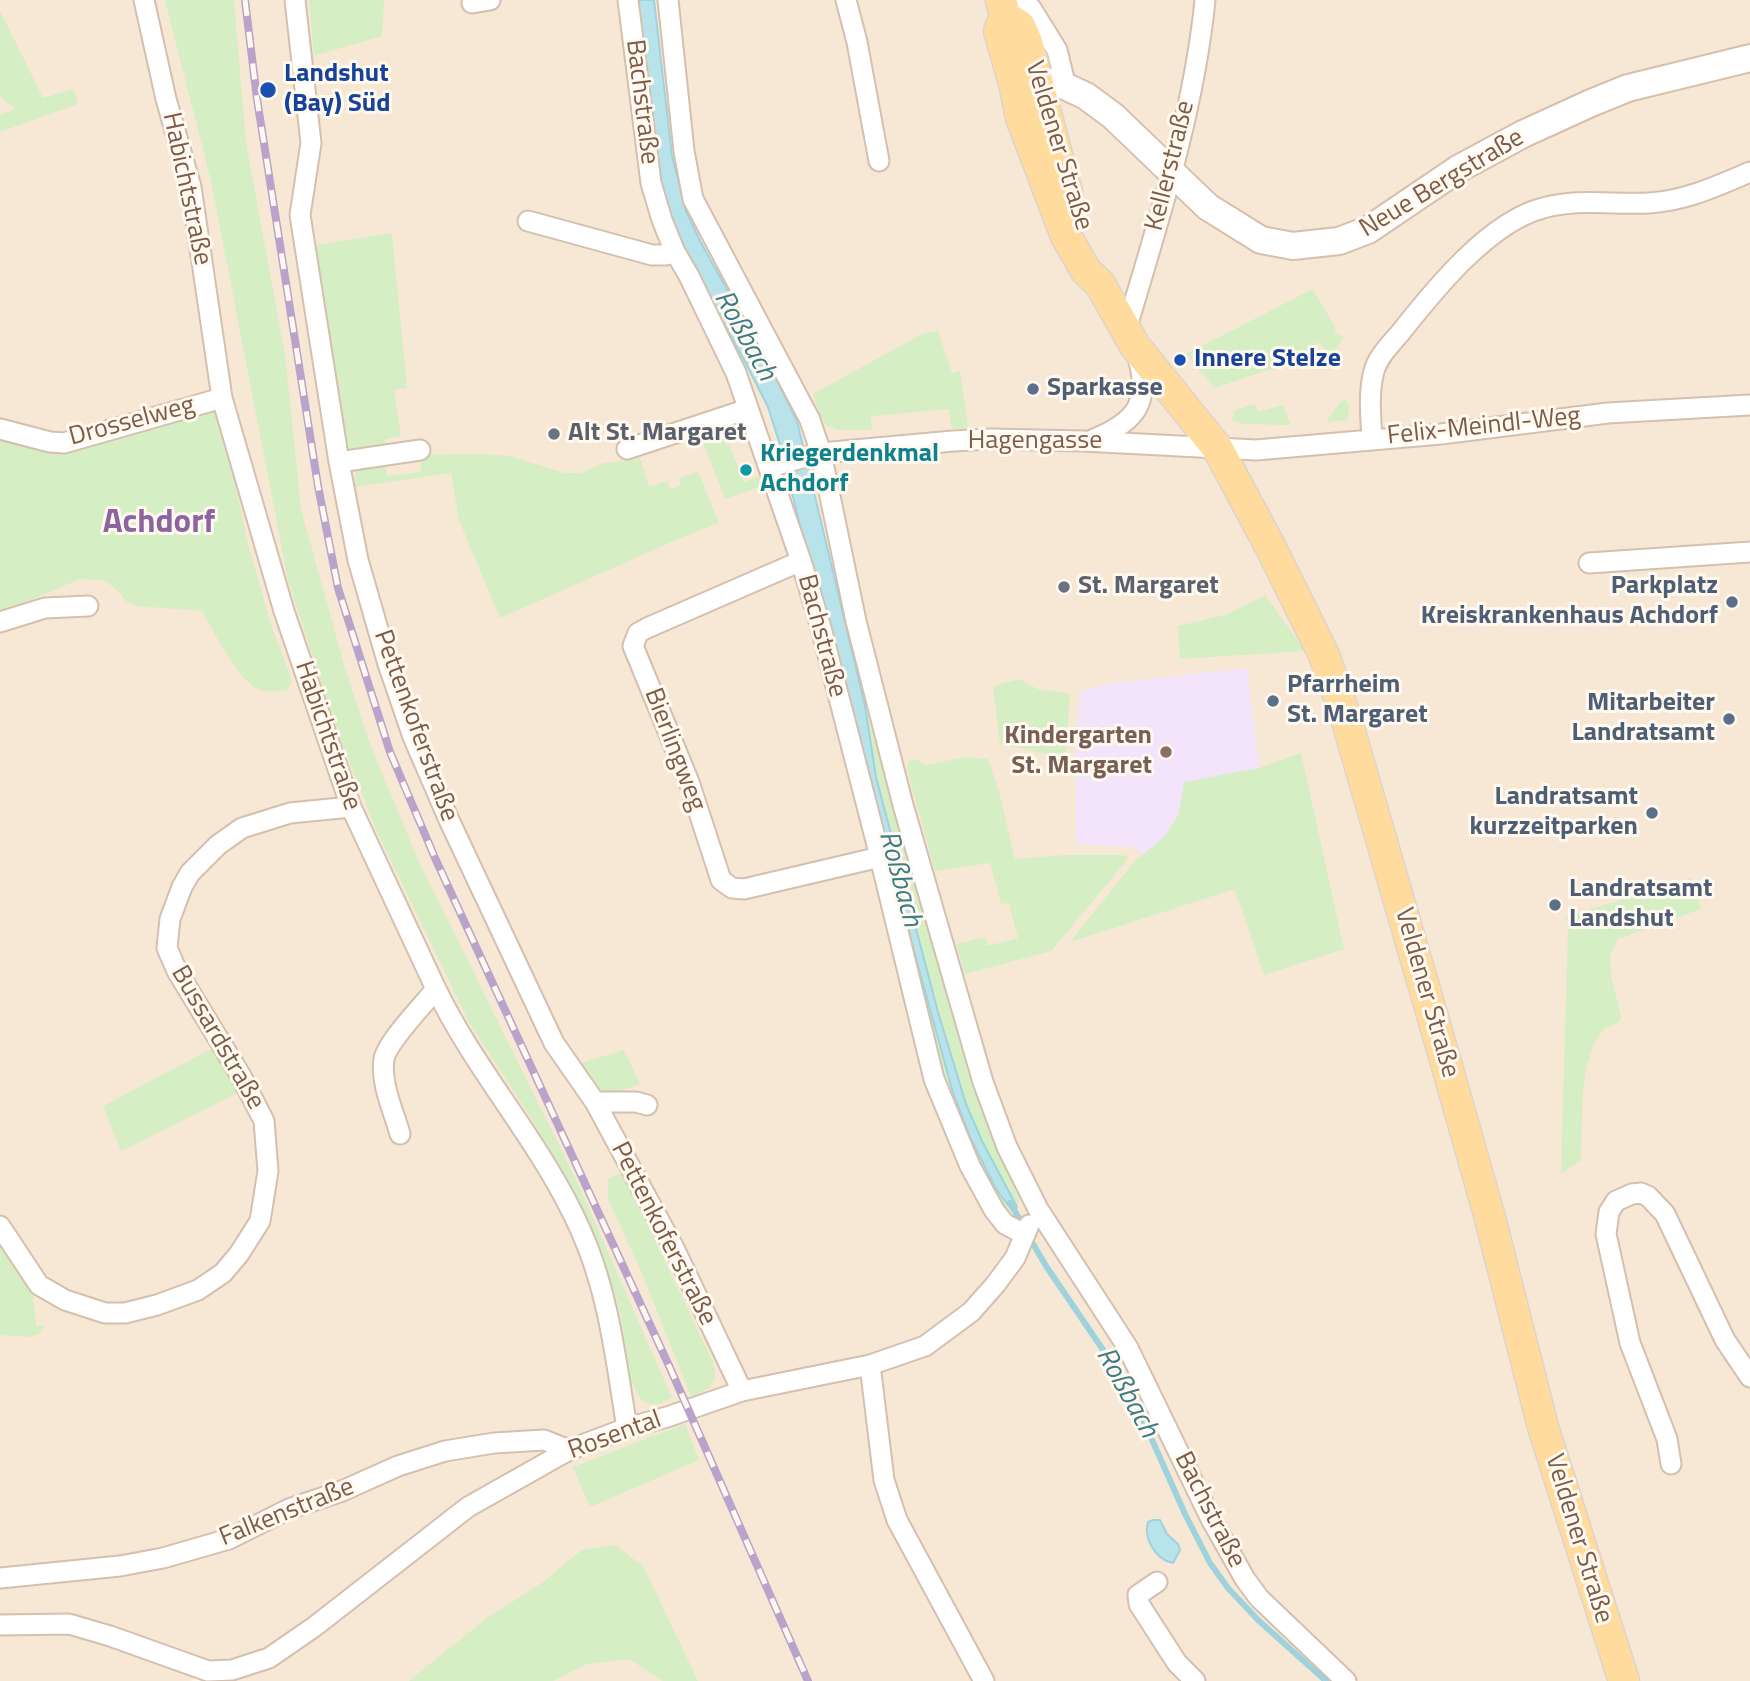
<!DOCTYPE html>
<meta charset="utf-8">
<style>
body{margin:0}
canvas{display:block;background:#fef6e8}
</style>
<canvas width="1750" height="1681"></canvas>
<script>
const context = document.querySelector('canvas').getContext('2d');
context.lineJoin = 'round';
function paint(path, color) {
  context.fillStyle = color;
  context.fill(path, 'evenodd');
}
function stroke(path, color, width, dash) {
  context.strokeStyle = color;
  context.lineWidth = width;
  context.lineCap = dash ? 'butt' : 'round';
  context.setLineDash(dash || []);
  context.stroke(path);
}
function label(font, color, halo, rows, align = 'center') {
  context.font = font + ' "Titillium Web",sans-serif';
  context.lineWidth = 6;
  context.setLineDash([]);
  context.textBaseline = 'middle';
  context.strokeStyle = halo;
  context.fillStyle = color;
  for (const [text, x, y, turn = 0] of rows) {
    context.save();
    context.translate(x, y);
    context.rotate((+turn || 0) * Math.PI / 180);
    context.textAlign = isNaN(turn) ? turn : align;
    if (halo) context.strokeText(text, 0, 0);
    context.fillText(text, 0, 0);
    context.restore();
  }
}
const residential = new Path2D(`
 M 0,0 L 1750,0 L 1750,1681 L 230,1681 L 208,1671 L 191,1681 L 0,1681 Z`);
const education = new Path2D(`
 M 1247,668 L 1259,768 L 1184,782 L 1179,814 L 1165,836 L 1143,855 L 1134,847 L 1076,844 L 1076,730 L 1081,691 L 1111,683 Z`);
const green = new Path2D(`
 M 165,0 L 234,0 L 246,143 L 285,355 L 301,509 L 344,665 L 369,741 L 418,860 L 579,1186 L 672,1398 L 659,1404 L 648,1404 L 640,1398 L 636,1391 L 631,1380 L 621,1316 L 612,1284 L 599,1246 L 579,1200 L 533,1121 L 469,1022 L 378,834 L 335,726 L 288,580 L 211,181 Z
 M 309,0 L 384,0 L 382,36 L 314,56 Z
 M 0,11 L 43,98 L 74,89 L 78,104 L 0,132 L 0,115 L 15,109 L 0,96 Z
 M 392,233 L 407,388 L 394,390 L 401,436 L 385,439 L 386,447 L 354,451 L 344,442 L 316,245 Z
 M 1313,289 L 1336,329 L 1334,331 L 1344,338 L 1332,354 L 1317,342 L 1310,350 L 1315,354 L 1215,388 L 1186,354 Z
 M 938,331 L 952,373 L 960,371 L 968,428 L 952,429 L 949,409 L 871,416 L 872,430 L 840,430 L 827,426 L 820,415 L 813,394 L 922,334 Z
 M 1346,400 L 1349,404 L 1348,420 L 1326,422 L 1341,401 Z
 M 1255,404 L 1258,412 L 1283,405 L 1291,425 L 1243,424 L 1232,420 L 1235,410 Z
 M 197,409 L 213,411 L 222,420 L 248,544 L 271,625 L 292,681 L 287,690 C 278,691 267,693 258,689 C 240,682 212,629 202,611 L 136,606 L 127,602 L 117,590 L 104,580 L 80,579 L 0,613 L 0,429 L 50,442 Z
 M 726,434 L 727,438 L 724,440 L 726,445 L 729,444 L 744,482 L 764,475 L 768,484 L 725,499 L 703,442 Z
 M 481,454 L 509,456 L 565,473 L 580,473 L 604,463 L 640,458 L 649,487 L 667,481 L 670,489 L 681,486 L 679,478 L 698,472 L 719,523 L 683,537 L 500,618 L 459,520 L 451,473 L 355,487 L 354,477 L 357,469 L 385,464 L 387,476 L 421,472 L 420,455 Z
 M 1265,595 L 1305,651 L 1180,659 L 1178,626 L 1228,614 Z
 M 1020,679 L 1037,689 L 1070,694 L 1066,750 L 1063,755 L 1058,756 L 1000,744 L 993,686 Z
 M 865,706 L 970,1079 L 1019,1200 L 1017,1207 L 982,1141 L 966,1104 L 911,913 L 880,792 Z
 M 849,710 L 858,728 L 868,777 L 953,1093 C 968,1132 983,1177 1011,1209 L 998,1205 L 952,1109 Z
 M 1301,753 L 1344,949 L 1264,975 L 1235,889 L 1070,942 L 1134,862 L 1165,836 L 1179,814 L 1184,782 L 1259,768 Z
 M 966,757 L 988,759 L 999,792 L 1015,859 L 1066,855 L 1123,855 L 1127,857 L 1127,860 L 1051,951 L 965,974 L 956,944 L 985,937 L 987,946 L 1018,938 L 1009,903 L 1001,904 L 990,863 L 935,871 L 907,769 L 909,761 L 917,759 L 925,765 Z
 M 1692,878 L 1701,909 L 1618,939 L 1610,956 L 1611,976 L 1621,1016 L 1619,1022 C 1613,1025 1605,1027 1601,1033 C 1578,1062 1583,1124 1581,1160 L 1561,1174 L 1568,924 L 1565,917 Z
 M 217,1046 L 238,1093 L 121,1151 L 103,1106 Z
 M 624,1050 L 640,1084 L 606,1096 L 580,1063 Z
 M 617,1174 L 625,1177 L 713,1362 C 719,1383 711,1390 691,1396 L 641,1271 L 608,1199 L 608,1179 Z
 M 0,1246 L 33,1293 L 36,1326 L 46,1325 L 39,1334 L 28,1337 L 0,1335 Z
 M 685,1424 L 699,1460 L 590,1507 L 573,1467 Z
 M 615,1545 L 643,1566 L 698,1681 L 663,1681 L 629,1659 L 587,1664 L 553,1681 L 409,1681 L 487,1618 L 543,1582 L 582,1550 Z`);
const water = new Path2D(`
 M 635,0 L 654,0 L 672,156 L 686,211 L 700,241 L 776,378 L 797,421 L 865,706 L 876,777 L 938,1012 L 966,1104 L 982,1141 L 1017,1207 L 1015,1210 L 1011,1209 L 996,1189 L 971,1139 L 953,1093 L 917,962 L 868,777 L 858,728 L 852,711 L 845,709 L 781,448 L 768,407 L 744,360 L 677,241 L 661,198 Z
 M 1153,1520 L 1160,1520 L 1167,1534 L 1178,1544 L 1180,1550 L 1173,1563 C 1156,1560 1143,1538 1148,1522 Z`);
const stream = new Path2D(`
 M 1010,1203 L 1024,1227
 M 1029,1237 L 1046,1266 L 1129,1388 L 1185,1514 L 1210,1563 L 1228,1588 L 1258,1620 L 1326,1681`);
const street = new Path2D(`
 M 144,0 L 166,99 L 191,187 L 222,398 L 284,611 L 351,807 L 436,989 C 477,1074 543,1144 581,1231 C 609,1293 616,1362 627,1428
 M 295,0 L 311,143 L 300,215 L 339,462 L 358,560 L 388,664 L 413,737 L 449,820 L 554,1043 L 595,1102 L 674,1248 L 742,1391
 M 628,0 L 651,183 L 662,220 L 675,252 L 689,276 L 736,373 L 801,561 L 821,628 L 876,841 L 934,1079 L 970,1166 L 994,1210 L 1005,1224 L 1024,1234
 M 668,0 L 684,151 L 693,199 L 810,420 L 821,453 L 856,621 L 903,805 L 983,1082 L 1007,1147 L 1038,1209 L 1128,1348 L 1211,1519 L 1245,1579 L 1259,1598 L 1346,1681
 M 846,0 L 857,42 L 879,161
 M 1022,0 L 1031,8 L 1057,50 L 1066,87
 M 472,3 L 490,0
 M 528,221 L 652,255 L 666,255 L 675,252
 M 1126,330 C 1158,222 1194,112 1205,0
 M 0,429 L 50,442 L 64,443 L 222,398
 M 1094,439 C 1138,421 1151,401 1137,354
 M 1372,440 C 1371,418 1368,393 1374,371 C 1378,356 1392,343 1401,332 C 1435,289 1489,222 1543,208 C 1578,198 1613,205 1649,203 C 1685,201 1717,186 1750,172
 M 627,449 L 748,409
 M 339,462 L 420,450
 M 769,467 L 821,453 L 953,441 L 991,439 L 1083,441 L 1256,450 L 1441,434 L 1608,413 L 1750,405
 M 801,561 L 647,628 L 638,633 L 633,646 L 689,782 L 721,880 L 732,888 L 744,889 L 880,857
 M 1589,563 L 1750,552
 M 0,622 L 45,608 L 88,606
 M 595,1102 L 636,1102 L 647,1105
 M 400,1134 C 394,1112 380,1083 384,1059 C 387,1042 424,1004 436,989
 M 0,1226 L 39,1285 L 65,1300 L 105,1313 L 125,1313 L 157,1305 L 198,1290 L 223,1273 L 239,1254 L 260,1221 L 268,1171 L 264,1121 L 241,1076 L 177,971 L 167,948 L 170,919 L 182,887 L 190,873 L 218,845 L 242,828 L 290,813 L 351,807
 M 870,1365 L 884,1480 L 897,1520 L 984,1681
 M 1671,1464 L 1667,1439 L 1630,1343 L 1606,1234 L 1609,1212 L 1616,1201 L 1632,1194 L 1641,1193 L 1648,1196 L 1665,1214 L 1725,1340 L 1750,1377
 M 0,1578 L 120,1566 L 163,1558 L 229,1539 L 289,1509 L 342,1491 L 398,1466 L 445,1451 L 494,1443 L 544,1440 L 569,1450
 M 1157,1582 L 1138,1595 L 1139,1604 L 1177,1663 L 1195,1681
 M 0,1625 L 69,1624 L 110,1636 L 208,1671 L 232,1670 L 269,1658 L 314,1627 L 468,1507 L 569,1450 L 627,1428 L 667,1417 L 742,1391 L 870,1365 L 925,1346 L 971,1312 L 995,1285 L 1015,1258 L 1029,1225`);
const secondary = new Path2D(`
 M 1019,83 L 1056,82 L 1086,96 L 1113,116 L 1208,207 L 1261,240 L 1293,246 L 1339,241 L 1368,230 L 1458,169 L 1523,134 L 1591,103 L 1628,88 L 1750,58`);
const primary = new Path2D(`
 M 1001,0 L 1005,16 L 999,31 L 1014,83 L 1021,118 L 1066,236 L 1086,271 L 1100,284 L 1135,346 L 1218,449 L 1271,548 L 1324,655 L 1346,718 L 1446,1063 L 1490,1218 L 1543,1427 L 1624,1681
 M 1005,16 L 1020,26 L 1027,42 L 1067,192`);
const rail = new Path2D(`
 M 245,0 L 257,99 L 318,486 L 338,588 L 390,752 L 435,858 L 670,1368 L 808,1681`);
const markers = [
 [268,90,9,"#1a4fb4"],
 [1180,360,7,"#1a4fb4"],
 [1033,389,7,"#5c6f8a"],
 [554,434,7,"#6b7280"],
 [746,470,7,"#0f9aa8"],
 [1064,587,7,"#6b7280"],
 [1732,602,7,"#5c6f8a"],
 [1273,701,7,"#5c6f8a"],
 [1729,719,7,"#5c6f8a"],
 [1166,752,7,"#8d6e63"],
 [1652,813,7,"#5c6f8a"],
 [1555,905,7,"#5c6f8a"]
];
const transitNames = [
 ["Landshut",284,75],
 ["(Bay) Süd",284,105],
 ["Innere Stelze",1194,360]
];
const streetNames = [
 ["Bachstraße",641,102,83],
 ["Veldener Straße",1058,146,73],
 ["Kellerstraße",1171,166,-76],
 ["Neue Bergstraße",1442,184,-31],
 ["Habichtstraße",186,189,78],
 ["Drosselweg",132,422,-15],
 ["Felix-Meindl-Weg",1484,427,-6],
 ["Hagengasse",1035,442],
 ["Bachstraße",821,636,75],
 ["Pettenkoferstraße",415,726,70],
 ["Habichtstraße",327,736,71],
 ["Bierlingweg",674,750,69],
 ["Veldener Straße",1426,993,74],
 ["Bussardstraße",217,1038,60],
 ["Pettenkoferstraße",663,1234,63],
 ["Rosental",615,1436,-20],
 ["Bachstraße",1209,1510,63],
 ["Falkenstraße",287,1513,-22],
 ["Veldener Straße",1578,1539,73]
];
const serviceNames = [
 ["Sparkasse",1047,389],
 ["Parkplatz",1718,587,"right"],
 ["Kreiskrankenhaus Achdorf",1718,617,"right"],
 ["Pfarrheim",1287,686],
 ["St. Margaret",1287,716],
 ["Mitarbeiter",1715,704,"right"],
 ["Landratsamt",1715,734,"right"],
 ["Landratsamt",1638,798,"right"],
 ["kurzzeitparken",1638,828,"right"],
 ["Landratsamt",1569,890],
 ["Landshut",1569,920]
];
const worshipNames = [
 ["Alt St. Margaret",568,434],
 ["St. Margaret",1078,587]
];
const cultureNames = [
 ["Kriegerdenkmal",760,455],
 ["Achdorf",760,485]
];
const educationNames = [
 ["Kindergarten",1152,737],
 ["St. Margaret",1152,767]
];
const waterNames = [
 ["Roßbach",744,336,61],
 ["Roßbach",899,879,75],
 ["Roßbach",1126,1393,61]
];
const districtNames = [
 ["Achdorf",159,524]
];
paint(residential, '#f7e8d5');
paint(education, '#f3e4fb');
paint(green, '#d5eec4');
paint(water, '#b9e3eb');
stroke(water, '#9ed3de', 2);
stroke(stream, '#9ed3de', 6);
stroke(street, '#d5bfae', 23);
stroke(secondary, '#d8bfab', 30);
stroke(primary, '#ddd4cf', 33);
stroke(street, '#fff', 19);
stroke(secondary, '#fff', 26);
stroke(primary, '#ffdc9e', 30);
stroke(rail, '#b9a3cb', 8);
stroke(rail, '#fff9f0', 5, [16]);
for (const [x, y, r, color] of markers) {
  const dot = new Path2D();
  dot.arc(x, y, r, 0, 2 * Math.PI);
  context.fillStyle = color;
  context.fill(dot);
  stroke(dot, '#fff9f0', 2.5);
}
label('bold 26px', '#164399', '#fff9f0', transitNames, 'left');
label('26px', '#7c5b48', '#fff9f0', streetNames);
label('bold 26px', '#4e5e75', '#fff9f0', serviceNames, 'left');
label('bold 26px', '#5b616d', '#fff9f0', worshipNames, 'left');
label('bold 26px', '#0d838f', '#fff9f0', cultureNames, 'left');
label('bold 26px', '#785e54', '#fff9f0', educationNames, 'right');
label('italic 28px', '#3c7c8a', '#fff9f0', waterNames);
label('bold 33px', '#8c649f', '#fff9f0', districtNames);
</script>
